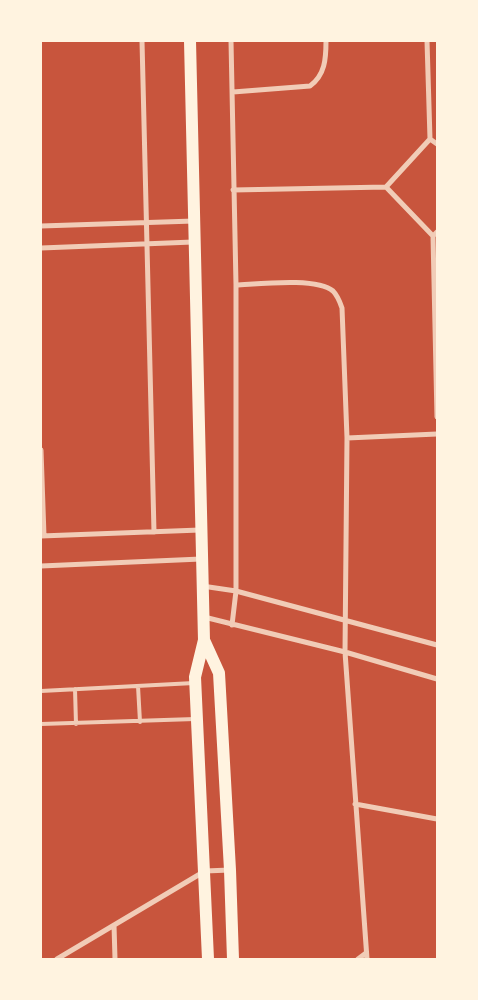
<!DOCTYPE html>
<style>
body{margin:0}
#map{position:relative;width:478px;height:1000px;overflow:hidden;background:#c8553d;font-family:"Fira Sans Condensed",sans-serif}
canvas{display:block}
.frame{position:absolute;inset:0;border:42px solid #fff3e0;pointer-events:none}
</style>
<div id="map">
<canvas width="478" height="1000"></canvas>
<div class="frame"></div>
</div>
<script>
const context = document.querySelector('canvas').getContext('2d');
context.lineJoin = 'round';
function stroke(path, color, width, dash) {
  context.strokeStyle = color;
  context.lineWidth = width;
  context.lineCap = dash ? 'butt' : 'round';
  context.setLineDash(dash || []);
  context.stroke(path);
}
const service = new Path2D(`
 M 138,686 L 140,722
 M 75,689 L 76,724
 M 41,691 L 194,683
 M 41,724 L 195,719`);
const minor = new Path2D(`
 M 142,41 L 154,532
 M 231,41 L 236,285 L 236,591 L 232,625
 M 427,41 L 430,139
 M 233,92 L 310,86 C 325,75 326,59 326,41
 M 386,187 L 430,139 L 437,144
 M 233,190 L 386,187 L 433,236
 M 41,226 L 194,221
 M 437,232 L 433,236 L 437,417
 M 41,248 L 193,242
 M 236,285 C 258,284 317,277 333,291 C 338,296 340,302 342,308 L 347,438
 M 41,450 L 44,536
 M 41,536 L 200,530
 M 41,566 L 201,559
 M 202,586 L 236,591 L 437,645
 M 204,617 L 345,652 L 437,679
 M 355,804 L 437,819
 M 114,925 L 115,959
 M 57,959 L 205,871 L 230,870
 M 358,959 L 366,953
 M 367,959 L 345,652 L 347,438 L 437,434`);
const primary = new Path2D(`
 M 190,41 L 204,640 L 195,677 L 208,959
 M 204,640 L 219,673 L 230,870 L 233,959`);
stroke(service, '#f1ccb7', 4);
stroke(minor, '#f1ccb7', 5);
stroke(primary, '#fff3e0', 12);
</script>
